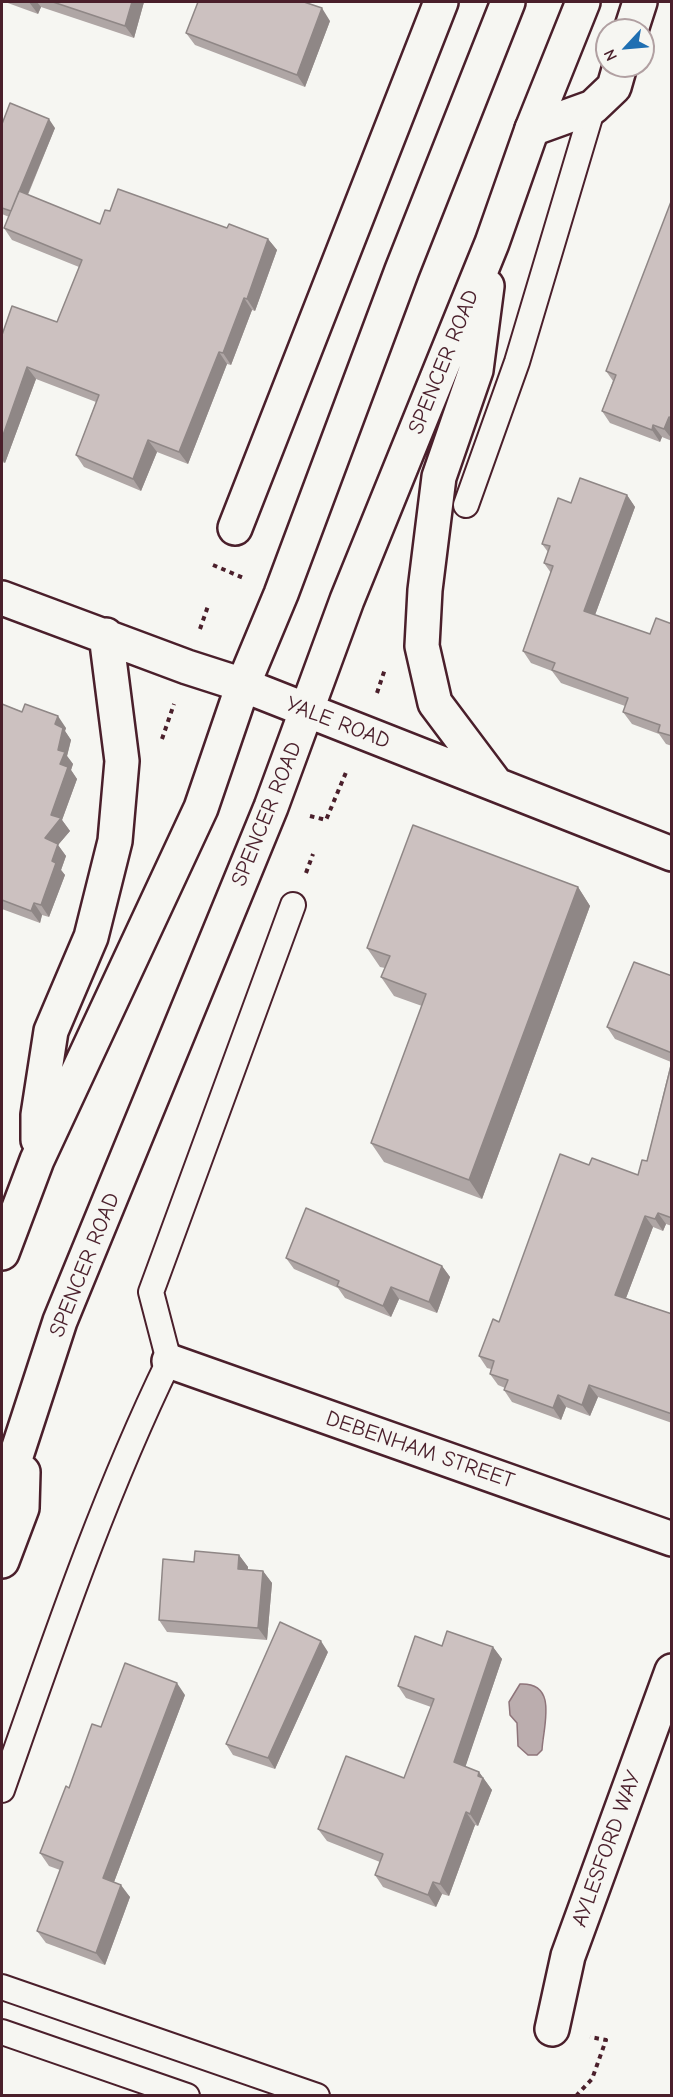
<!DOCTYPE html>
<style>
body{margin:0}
#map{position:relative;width:673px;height:2097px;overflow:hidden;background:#f6f6f2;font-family:"Comic Neue",sans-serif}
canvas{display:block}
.frame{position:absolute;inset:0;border:3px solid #4a1f2b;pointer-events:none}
.north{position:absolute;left:595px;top:18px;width:60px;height:60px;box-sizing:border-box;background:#f6f6f2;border:2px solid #b1a0a2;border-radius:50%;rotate:244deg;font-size:16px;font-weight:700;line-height:24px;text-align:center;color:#4a1f2b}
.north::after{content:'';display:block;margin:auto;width:21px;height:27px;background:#1f6fb2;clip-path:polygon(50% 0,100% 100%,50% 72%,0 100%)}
</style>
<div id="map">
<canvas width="673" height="2097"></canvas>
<div class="frame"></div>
<div class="north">N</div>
</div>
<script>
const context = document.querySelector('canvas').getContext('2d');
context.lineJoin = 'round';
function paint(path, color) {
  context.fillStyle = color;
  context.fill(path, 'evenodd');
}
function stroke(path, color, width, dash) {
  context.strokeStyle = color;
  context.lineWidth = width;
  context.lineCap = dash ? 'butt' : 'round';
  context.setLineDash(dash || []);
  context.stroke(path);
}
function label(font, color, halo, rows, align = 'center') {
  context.font = font + ' "Comic Neue",sans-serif';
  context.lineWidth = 6;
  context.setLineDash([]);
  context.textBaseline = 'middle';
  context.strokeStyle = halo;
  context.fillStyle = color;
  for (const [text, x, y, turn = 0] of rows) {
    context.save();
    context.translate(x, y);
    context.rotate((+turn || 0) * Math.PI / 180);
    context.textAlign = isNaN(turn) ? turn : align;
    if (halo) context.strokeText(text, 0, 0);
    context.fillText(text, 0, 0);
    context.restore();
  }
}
const water = new Path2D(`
 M 520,1684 C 559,1682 543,1727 542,1750 L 537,1755 L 528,1755 L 518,1746 L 517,1723 L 510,1715 L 509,1702 Z`);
const path = new Path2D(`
 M 213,565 L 246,579
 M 200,629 L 208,606
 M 377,693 L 385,669
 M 162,739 L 174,704
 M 310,816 L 326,820 L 347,770
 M 306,873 L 313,854
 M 576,2096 L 592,2079 L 606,2040 L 590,2037`);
const service = new Path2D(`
 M 466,505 L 517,362 L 593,107
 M 2,1790 C 53,1645 102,1499 169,1361 L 151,1292 L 293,905
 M 2,1987 L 317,2096
 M 2,2032 L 187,2096`);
const minor = new Path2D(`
 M 631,30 L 640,2
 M 532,129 L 593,107 L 614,87 L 620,66
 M 235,528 L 441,2
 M 169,1361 L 672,1539
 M 552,2029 L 568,1956 L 672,1671`);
const primary = new Path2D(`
 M 487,286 L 476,370 L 439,477 L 425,590 L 422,646 L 435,703 L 495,783
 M 2,598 L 187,667 L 243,685 L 672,854
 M 38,1140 L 38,1115 L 51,1031 L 91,937 L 115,841 L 122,761 L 106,635
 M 2,1253 L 37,1160 L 201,808 L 243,685 L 281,594 L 402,270 L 508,2
 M 2,1499 L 60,1321 L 271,807 L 347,600 L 492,243 L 532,129 L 583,2
 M 2,1561 L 22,1508 L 23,1472`);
const wall = new Path2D(`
 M 5,2 L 144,2 L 134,38 L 41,7 L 38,14 Z
 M 330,21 L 305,87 L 195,45 L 186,33 Z
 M 2,124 L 55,128 L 28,195 L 100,224 L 110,211 L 227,228 L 268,239 L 277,250 L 255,311 L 252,310 L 231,365 L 227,364 L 188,464 L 157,452 L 141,491 L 84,467 L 76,455 L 96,402 L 36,379 L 5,463 L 2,462 L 2,335 L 57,322 L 79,267 L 12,240 L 4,228 L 9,217 L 2,214 Z
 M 672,199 L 672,441 L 662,437 L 660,442 L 610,423 L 602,411 L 613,381 L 606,371 Z
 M 627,495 L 635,507 L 595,615 L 650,634 L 672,624 L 672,746 L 666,744 L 659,734 L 632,724 L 623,712 L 625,706 L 561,683 L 552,671 L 531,663 L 523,651 L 551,573 L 544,563 L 548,552 L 542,544 L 571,503 Z
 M 2,704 L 66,728 L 65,731 L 71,740 L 67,756 L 73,764 L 71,770 L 77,779 L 62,820 L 70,831 L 58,845 L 66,856 L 61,870 L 65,875 L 49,917 L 42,915 L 40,923 L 2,909 Z
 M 578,887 L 590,906 L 482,1199 L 384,1162 L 371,1143 L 422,1006 L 394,996 L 381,977 L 385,968 L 380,967 L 367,948 Z
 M 672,976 L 672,1226 L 666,1224 L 663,1231 L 653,1227 L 626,1298 L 672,1314 L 672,1423 L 598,1397 L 590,1416 L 566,1407 L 561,1420 L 512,1402 L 504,1390 L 505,1388 L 498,1385 L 490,1374 L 491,1369 L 487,1368 L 479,1356 L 589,1165 L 638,1175 L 647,1161 L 671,1062 L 615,1039 L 607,1027 Z
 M 286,1258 L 442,1266 L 450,1277 L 437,1313 L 399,1299 L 391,1317 L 345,1298 L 338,1288 L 294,1269 Z
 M 239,1555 L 248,1567 L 248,1570 L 263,1571 L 272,1583 L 267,1640 L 167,1632 L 159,1620 L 194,1562 Z
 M 442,1646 L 493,1647 L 502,1659 L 465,1767 L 479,1772 L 492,1790 L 478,1826 L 475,1825 L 449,1896 L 442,1894 L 436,1907 L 383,1887 L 375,1875 L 380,1862 L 327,1841 L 318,1829 L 404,1778 L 431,1707 L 406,1698 L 398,1686 Z
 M 328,1652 L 275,1769 L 233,1755 L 226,1744 Z
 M 185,1695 L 114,1882 L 130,1897 L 105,1965 L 46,1943 L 37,1931 L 60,1870 L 49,1866 L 40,1853 L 69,1788 L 101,1727 Z`);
const shadedWall = new Path2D(`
 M 29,2 L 37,2 L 41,7 L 38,14 Z
 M 132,2 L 144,2 L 134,38 L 125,26 Z
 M 322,8 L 330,21 L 305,87 L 297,75 Z
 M 49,119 L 55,128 L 17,220 L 11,211 Z
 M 268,239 L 277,250 L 255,311 L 247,299 Z
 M 244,298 L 252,310 L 231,365 L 223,353 Z
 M 219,352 L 227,364 L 188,464 L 179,452 Z
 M 27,367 L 36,379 L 5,463 L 2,459 L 2,438 Z
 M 669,417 L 672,421 L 672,439 L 664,429 Z
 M 653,425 L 662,437 L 660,442 L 652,430 Z
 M 148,440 L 157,452 L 141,491 L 133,479 Z
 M 627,495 L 635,507 L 592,623 L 584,611 Z
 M 58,716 L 66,728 L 65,731 L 71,740 L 67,756 L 73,764 L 71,770 L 77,779 L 62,820 L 70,831 L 58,845 L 66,856 L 61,870 L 65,875 L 49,917 L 41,905 L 52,861 L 45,838 L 51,815 L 60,764 L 55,724 Z
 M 578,887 L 590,906 L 482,1199 L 469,1180 Z
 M 34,903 L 42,915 L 40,923 L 31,911 Z
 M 658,1213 L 666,1224 L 663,1231 L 655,1219 Z
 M 645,1216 L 653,1227 L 623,1306 L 615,1295 Z
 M 442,1266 L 450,1277 L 437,1313 L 429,1302 Z
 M 391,1287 L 399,1299 L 391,1317 L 383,1306 Z
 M 589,1385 L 598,1397 L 590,1416 L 582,1405 Z
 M 558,1395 L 566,1407 L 561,1420 L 553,1408 Z
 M 239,1555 L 248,1567 L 246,1581 L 238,1569 Z
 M 263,1571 L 272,1583 L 267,1640 L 258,1628 Z
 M 321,1641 L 328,1652 L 275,1769 L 268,1758 Z
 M 493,1647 L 502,1659 L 463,1774 L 454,1762 Z
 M 177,1683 L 185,1695 L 111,1890 L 103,1878 Z
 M 479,1772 L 492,1790 L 478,1826 L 470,1814 Z
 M 466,1812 L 475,1825 L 449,1896 L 440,1884 Z
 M 433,1882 L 442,1894 L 436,1907 L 428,1895 Z
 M 121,1885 L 130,1897 L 105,1965 L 96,1953 Z`);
const building = new Path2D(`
 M 53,2 L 132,2 L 125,26 Z
 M 198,2 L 304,2 L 322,8 L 297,75 L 186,33 Z
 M 10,103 L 49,119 L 11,211 L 2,208 L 2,124 Z
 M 118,189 L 227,228 L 229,224 L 268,239 L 247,299 L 244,298 L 223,353 L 219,352 L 179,452 L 148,440 L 133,479 L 76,455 L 99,395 L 27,367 L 2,438 L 2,335 L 12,306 L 57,322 L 82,260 L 4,228 L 19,191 L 100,224 L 105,210 L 110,211 Z
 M 672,199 L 672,418 L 669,417 L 664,429 L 653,425 L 652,430 L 602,411 L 616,375 L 606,371 Z
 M 580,478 L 627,495 L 584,611 L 650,634 L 656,618 L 672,624 L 672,736 L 658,732 L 660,725 L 623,712 L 628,698 L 552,670 L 555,663 L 523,651 L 553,566 L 544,563 L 550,546 L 542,544 L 558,498 L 571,503 Z
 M 2,704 L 22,712 L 25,704 L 58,716 L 55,724 L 63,728 L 58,750 L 65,752 L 60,764 L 68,767 L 51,815 L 61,818 L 45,838 L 58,844 L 52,861 L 56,863 L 41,905 L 34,903 L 31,911 L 2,900 Z
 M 413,825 L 578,887 L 469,1180 L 371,1143 L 426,994 L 381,977 L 390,956 L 367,948 Z
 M 634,962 L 672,976 L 672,1053 L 607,1027 Z
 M 672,1062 L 672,1218 L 658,1213 L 655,1219 L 645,1216 L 615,1295 L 672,1314 L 672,1414 L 589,1385 L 582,1405 L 558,1395 L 553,1408 L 504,1390 L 508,1380 L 490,1374 L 494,1361 L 479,1356 L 493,1319 L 499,1322 L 560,1154 L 589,1165 L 592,1158 L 638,1175 L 642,1160 L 647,1161 Z
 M 306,1208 L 442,1266 L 429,1302 L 391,1287 L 383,1306 L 337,1286 L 339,1281 L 286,1258 Z
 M 195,1551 L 239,1555 L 238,1569 L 263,1571 L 258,1628 L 159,1620 L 163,1559 L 194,1562 Z
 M 280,1622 L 321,1641 L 268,1758 L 226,1744 Z
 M 447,1631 L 493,1647 L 454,1762 L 479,1772 L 478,1776 L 483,1778 L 470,1814 L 466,1812 L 440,1884 L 433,1882 L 428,1895 L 375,1875 L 383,1854 L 318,1829 L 346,1756 L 404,1778 L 434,1699 L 398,1686 L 415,1636 L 442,1646 Z
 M 125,1663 L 177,1683 L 103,1878 L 121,1885 L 96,1953 L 37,1931 L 63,1862 L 40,1853 L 66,1786 L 69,1788 L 92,1724 L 101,1727 Z`);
const streetNames = [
 ["SPENCER ROAD",444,362,-68],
 ["YALE ROAD",338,723,21],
 ["SPENCER ROAD",267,814,-68],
 ["SPENCER ROAD",85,1265,-68],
 ["DEBENHAM STREET",420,1450,19],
 ["AYLESFORD WAY",607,1849,-70]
];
paint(water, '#bbadae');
stroke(water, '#8e747a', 1.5);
stroke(service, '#4a1f2b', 28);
stroke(minor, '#4a1f2b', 38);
stroke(primary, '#4a1f2b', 38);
stroke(path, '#4a1f2b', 4, [4.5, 4.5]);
stroke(service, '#f6f6f2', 24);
stroke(minor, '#f6f6f2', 33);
stroke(primary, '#f6f6f2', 33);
paint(wall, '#afa6a5');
paint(shadedWall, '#8f8786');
paint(building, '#ccc1c0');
stroke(building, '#8f8786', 1.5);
label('22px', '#4a1f2b', '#f6f6f2', streetNames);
</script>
